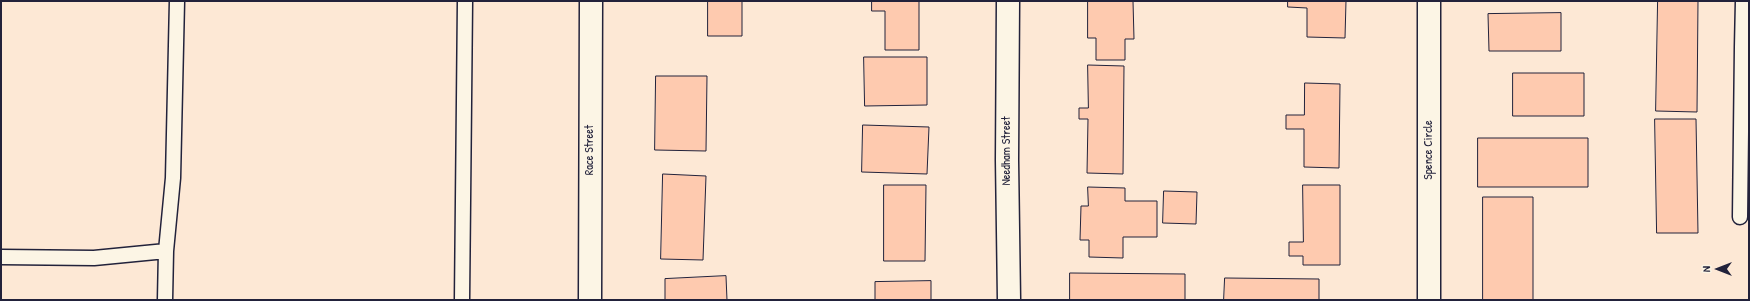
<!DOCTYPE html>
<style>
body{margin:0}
#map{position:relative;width:1750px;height:301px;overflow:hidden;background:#fde8d5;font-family:"Patrick Hand",sans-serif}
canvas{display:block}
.frame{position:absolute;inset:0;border:2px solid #22223b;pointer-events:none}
.north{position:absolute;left:1698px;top:249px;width:40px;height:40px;-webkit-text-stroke:3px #fcf5e5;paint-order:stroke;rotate:270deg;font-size:11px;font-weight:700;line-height:16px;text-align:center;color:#22223b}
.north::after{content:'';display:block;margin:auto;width:14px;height:18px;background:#22223b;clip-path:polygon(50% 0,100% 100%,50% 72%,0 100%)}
</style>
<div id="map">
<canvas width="1750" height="301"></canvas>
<div class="frame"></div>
<div class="north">N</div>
</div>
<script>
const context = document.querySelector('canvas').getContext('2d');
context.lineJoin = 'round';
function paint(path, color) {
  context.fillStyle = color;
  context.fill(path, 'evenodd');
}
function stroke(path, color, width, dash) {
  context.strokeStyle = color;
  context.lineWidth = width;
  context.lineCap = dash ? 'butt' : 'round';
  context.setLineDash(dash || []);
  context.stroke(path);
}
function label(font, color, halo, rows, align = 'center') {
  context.font = font + ' "Patrick Hand",sans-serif';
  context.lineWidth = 4;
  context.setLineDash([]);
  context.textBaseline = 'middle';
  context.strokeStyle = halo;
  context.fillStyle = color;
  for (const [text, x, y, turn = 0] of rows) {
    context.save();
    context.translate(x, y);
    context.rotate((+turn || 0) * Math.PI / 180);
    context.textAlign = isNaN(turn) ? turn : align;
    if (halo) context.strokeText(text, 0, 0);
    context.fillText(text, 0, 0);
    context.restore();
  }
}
const building = new Path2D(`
 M 708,1 L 742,1 L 742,36 L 708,36 Z
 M 872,1 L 919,1 L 919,50 L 885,50 L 885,11 L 872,11 Z
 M 1088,1 L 1133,1 L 1134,39 L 1125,39 L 1125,60 L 1096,60 L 1096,38 L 1088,38 Z
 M 1288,1 L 1346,1 L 1345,38 L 1307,37 L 1307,8 L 1288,7 Z
 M 1658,1 L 1698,1 L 1697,112 L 1656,111 Z
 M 1561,13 L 1561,51 L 1489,51 L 1488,14 Z
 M 864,57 L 927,57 L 927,105 L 865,106 Z
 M 1088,65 L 1124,66 L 1123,174 L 1087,173 L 1088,119 L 1079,119 L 1079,108 L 1088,108 Z
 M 1513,73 L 1584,73 L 1584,116 L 1513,116 Z
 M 656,76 L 707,76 L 706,151 L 655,150 Z
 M 1305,83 L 1340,84 L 1339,168 L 1304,167 L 1304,129 L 1286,129 L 1286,115 L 1304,115 Z
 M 1655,119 L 1696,119 L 1698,233 L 1657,233 Z
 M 863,125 L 929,127 L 927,174 L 862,172 Z
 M 1478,138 L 1588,138 L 1588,187 L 1478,187 Z
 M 663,174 L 706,176 L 703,260 L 661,259 Z
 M 884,185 L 926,185 L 925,261 L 884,261 Z
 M 1303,185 L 1340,185 L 1340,265 L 1303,265 L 1303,256 L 1289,256 L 1289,242 L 1303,242 Z
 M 1088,187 L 1125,188 L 1125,201 L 1157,201 L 1157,237 L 1123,237 L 1123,258 L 1089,257 L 1089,240 L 1080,240 L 1081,206 L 1088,206 Z
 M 1164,191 L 1197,192 L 1196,224 L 1163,223 Z
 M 1483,197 L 1533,197 L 1533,300 L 1483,300 Z
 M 1070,273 L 1185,274 L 1185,300 L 1070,300 Z
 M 726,276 L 727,300 L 665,300 L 665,279 Z
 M 1225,278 L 1319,279 L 1319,300 L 1224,300 Z
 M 931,281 L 931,300 L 875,300 L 875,282 Z`);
const lane = new Path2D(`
 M 1743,1 L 1742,47 L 1749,47
 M 1740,217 L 1742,47
 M 1,257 L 94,258 L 166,251 L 173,178 L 177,1
 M 165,300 L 166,251
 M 462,300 L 465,1`);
const street = new Path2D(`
 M 1008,1 L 1007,160 L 1009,300
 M 1429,1 L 1429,300`);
const secondary = new Path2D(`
 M 590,300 L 591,1`);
const streetNames = [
 ["Race Street",590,150,-90],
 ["Spence Circle",1429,150,-90],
 ["Needham Street",1007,151,-90]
];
paint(building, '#fecaaf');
stroke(building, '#22223b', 1);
stroke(lane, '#22223b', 17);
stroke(street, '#22223b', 25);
stroke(secondary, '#22223b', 25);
stroke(lane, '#fcf5e5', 14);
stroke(street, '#fcf5e5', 22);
stroke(secondary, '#fcf5e5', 22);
label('12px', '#22223b', '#fcf5e5', streetNames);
</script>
